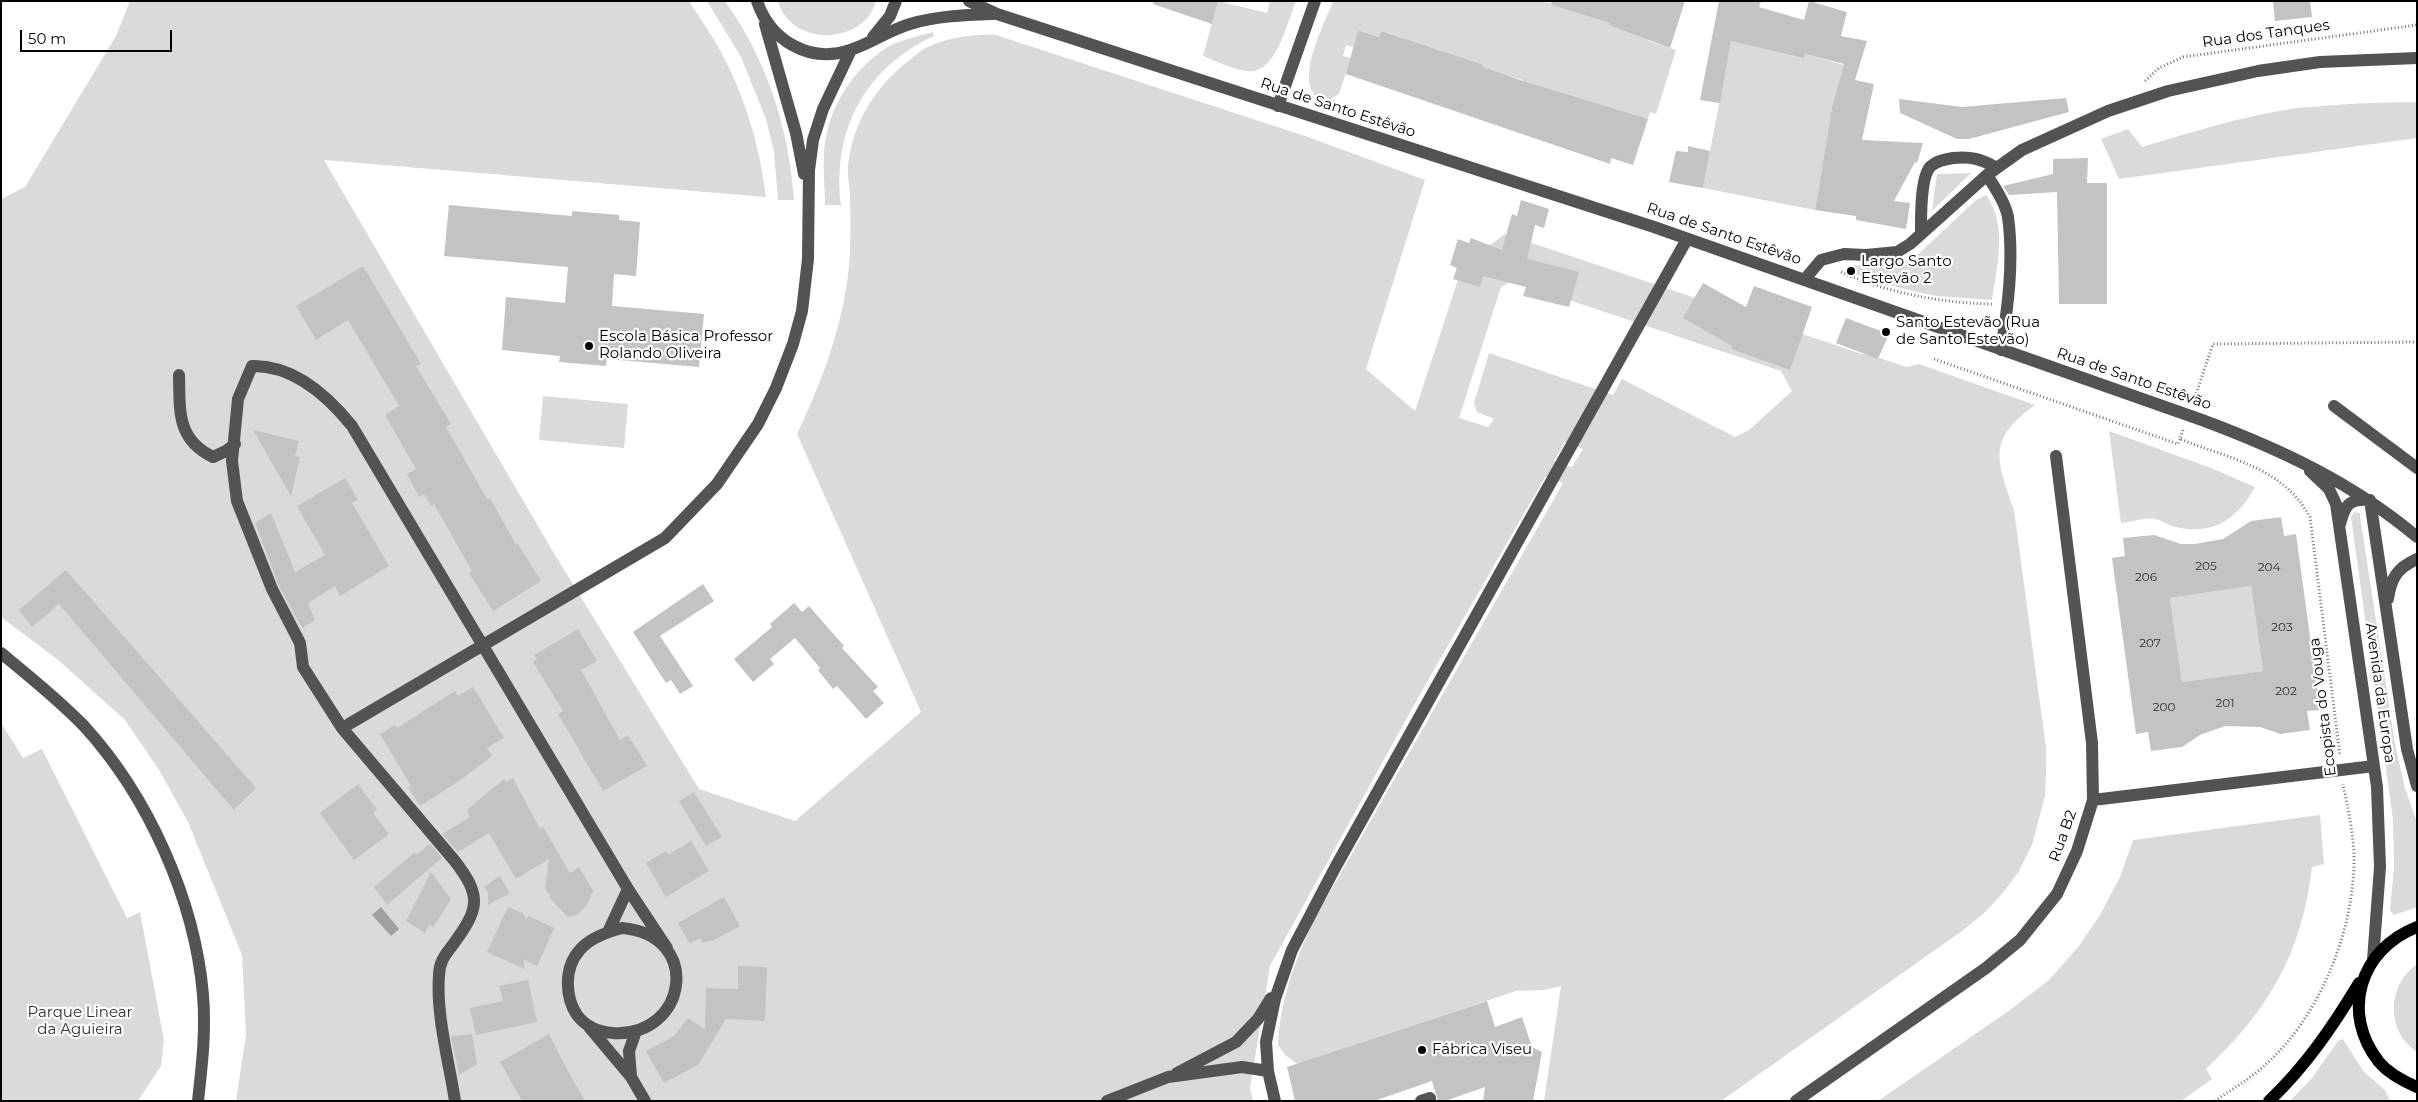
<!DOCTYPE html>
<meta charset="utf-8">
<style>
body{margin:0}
#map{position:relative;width:2418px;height:1102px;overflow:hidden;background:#fff;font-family:Montserrat,sans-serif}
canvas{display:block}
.frame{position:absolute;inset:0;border:2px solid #000;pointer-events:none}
.scale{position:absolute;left:20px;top:30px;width:152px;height:22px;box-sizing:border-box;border:2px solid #000;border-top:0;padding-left:6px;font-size:15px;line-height:18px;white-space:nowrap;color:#000;-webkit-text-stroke:4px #fff;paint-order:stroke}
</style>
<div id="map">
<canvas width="2418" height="1102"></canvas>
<div class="frame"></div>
<div class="scale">50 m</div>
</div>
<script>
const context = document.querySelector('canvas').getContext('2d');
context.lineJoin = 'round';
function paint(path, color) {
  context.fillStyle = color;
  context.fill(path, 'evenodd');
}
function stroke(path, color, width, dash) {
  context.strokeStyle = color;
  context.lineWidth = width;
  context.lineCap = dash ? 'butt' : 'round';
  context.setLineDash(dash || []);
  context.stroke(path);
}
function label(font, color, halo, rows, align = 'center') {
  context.font = font + ' Montserrat,sans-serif';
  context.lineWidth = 4.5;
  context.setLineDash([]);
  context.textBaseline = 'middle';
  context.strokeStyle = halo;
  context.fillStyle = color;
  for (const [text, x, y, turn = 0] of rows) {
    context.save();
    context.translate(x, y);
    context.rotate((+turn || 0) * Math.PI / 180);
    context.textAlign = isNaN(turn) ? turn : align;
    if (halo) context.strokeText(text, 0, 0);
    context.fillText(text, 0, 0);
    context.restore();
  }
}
const green = new Path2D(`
 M 130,1 L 689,1 C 700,19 713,36 722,54 C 746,99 760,148 766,197 L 324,160 L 555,555 L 699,789 L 795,821 L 921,712 L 797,434 C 820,386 839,336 847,283 C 851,255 851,225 850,196 C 850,186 847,176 848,166 C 852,123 877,84 911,59 C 917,54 923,48 930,46 C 952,37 972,34 996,35 L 1308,137 L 1425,180 L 1366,369 L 1415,411 L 1467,252 L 1490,245 L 1505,234 L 1862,354 L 1867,354 L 1907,367 L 1919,364 L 2035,405 C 1986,440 1997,460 2014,510 L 2046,748 L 2046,769 L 2045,796 L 2032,845 L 2019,871 L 2002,894 L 1982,915 L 1962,931 L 1721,1101 L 1544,1101 L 1561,986 L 1544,990 L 1516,991 L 1297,1064 L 1284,1054 L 1278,1045 C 1280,1000 1295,960 1314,920 L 1563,483 L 1545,477 L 1423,689 L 1270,966 L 1250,1088 L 1253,1101 L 236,1101 L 246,1034 L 242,955 L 188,822 L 159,770 L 125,720 L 57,659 L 1,617 L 1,199 L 25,187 L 116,36 ZM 1512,281 L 1781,371 L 1792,391 L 1749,430 L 1735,437 L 1622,379 L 1613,395 L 1489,353 L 1474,403 L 1477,412 L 1494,419 L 1488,427 L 1459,418 L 1501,287 ZM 1565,442 L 1583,449 L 1572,467 L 1554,461 Z
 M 707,1 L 725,1 C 767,60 789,128 794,200 L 778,200 L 774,152 L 766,119 L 741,57 Z
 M 778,1 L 876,1 C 864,46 790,47 778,1 Z
 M 1218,1 L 1267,13 L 1270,1 L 1296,1 C 1287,23 1276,76 1246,71 C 1232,69 1216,61 1203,56 Z
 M 1333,1 L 1543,1 L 1549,3 L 1555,1 L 1569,10 L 1611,20 L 1610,25 L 1629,32 L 1651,33 L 1649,41 L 1676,50 L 1656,114 L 1650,112 L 1648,119 L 1521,87 L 1523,80 L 1503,74 L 1501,78 L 1482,72 L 1484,65 L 1442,57 L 1443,51 L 1424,46 L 1401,44 L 1403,38 L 1381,31 L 1379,37 L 1358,30 L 1353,47 L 1346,45 L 1343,56 L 1351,58 L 1339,94 L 1325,102 C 1289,90 1324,25 1333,1 Z
 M 933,32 L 934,36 C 865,68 832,130 841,205 L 825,205 C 825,184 822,163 825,143 C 830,106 852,72 883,50 C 897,40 916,37 933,32 Z
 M 1731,41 L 1805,54 L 1844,65 L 1832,107 L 1815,210 L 1703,188 Z
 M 2417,102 L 2417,138 L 2119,179 L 2101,139 L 2128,129 L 2142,147 C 2193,132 2245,115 2298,108 C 2338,104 2377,102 2417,102 Z
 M 1971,173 L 1932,211 L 1937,174 Z
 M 1986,195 C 2008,224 1997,267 1992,300 L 1936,296 L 1904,289 L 1852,273 L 1852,266 L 1907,261 L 1914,258 L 1976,200 Z
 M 543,396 L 628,404 L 624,448 L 539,440 Z
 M 2109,431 L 2211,468 L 2255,487 C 2238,518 2214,536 2176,527 C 2169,526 2162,520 2155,519 C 2145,517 2131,522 2121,523 Z
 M 2354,512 L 2360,513 L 2360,516 L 2395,744 L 2405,788 L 2417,822 L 2417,907 L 2394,915 L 2390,910 L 2394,867 L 2393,820 L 2351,517 Z
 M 2251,586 L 2263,671 L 2182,682 L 2170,598 Z
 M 1,723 L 23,758 L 42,749 L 127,918 L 140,912 L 164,1040 L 161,1066 L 138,1101 L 1,1101 Z
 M 2320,815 L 2324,864 L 2312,867 C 2302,953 2269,1010 2206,1069 L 2212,1079 L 2181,1101 L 1878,1101 L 2007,1012 L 2049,980 L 2079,946 L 2100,915 L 2120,877 L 2133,840 Z
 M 2417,964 L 2417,1052 C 2385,1031 2387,985 2417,964 Z
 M 2343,1039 L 2364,1072 L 2385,1090 L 2390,1101 L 2290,1101 L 2312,1078 L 2338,1041 Z`);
const water = new Path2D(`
 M 381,907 L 399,929 L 391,936 L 372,915 Z`);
const building = new Path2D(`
 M 1154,1 L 1218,1 L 1212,24 L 1153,4 Z
 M 1552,1 L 1685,1 L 1670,48 L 1609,25 L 1610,23 L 1552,5 Z
 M 1719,1 L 1761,1 L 1759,7 L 1804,20 L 1809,1 L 1847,12 L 1841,36 L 1867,41 L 1855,80 L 1874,84 L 1862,140 L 1923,143 L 1917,163 L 1915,162 L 1894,201 L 1910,203 L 1906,229 L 1856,220 L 1856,216 L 1815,210 L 1832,107 L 1844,64 L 1805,54 L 1804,58 L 1731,41 L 1720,103 L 1700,100 Z
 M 2273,1 L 2310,1 L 2312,17 L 2275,21 Z
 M 1358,30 L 1379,37 L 1381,31 L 1484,65 L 1483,67 L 1523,81 L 1648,119 L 1633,165 L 1611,158 L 1610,164 L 1346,74 Z
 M 2066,98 L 2069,112 L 1969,139 L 1957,139 L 1900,113 L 1899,99 L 1962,107 Z
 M 1688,146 L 1710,151 L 1703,188 L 1669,182 L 1676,151 L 1688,152 Z
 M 2088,158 L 2087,183 L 2107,183 L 2107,304 L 2059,304 L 2057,192 L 2009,195 L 2003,186 L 2053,174 L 2053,159 Z
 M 1521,200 L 1549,209 L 1544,228 L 1535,225 L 1527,259 L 1579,272 L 1569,307 L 1523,296 L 1526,287 L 1483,276 L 1480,287 L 1453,279 L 1457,268 L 1450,265 L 1458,239 L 1469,243 L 1471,238 L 1502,250 L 1512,214 L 1517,216 Z
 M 449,205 L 572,216 L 572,211 L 619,215 L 619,220 L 640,222 L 636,276 L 614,274 L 612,306 L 704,314 L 699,367 L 607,359 L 606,366 L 559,362 L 560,356 L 502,350 L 506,297 L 565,303 L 568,267 L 444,256 Z
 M 363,266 L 421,364 L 416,366 L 451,424 L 446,427 L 487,499 L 490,498 L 516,545 L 518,544 L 541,581 L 493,611 L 469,573 L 472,571 L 434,504 L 431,506 L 424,494 L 419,497 L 407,474 L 416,469 L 385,415 L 399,406 L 348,320 L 316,340 L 296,306 Z
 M 1703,283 L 1746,307 L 1754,286 L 1812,307 L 1790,370 L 1731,349 L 1732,346 L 1683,318 Z
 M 1846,318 L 1889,334 L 1878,359 L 1836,343 Z
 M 253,430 L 299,441 L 295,456 L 300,457 L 291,496 Z
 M 345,478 L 358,500 L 352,503 L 389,566 L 340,596 L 335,586 L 308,603 L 315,620 L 302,628 L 279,586 L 255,523 L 271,513 L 295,572 L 325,555 L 297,506 Z
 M 2281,517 L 2284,536 L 2296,534 L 2320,710 L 2307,711 L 2310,730 L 2280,734 L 2260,727 L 2225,726 L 2200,735 L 2182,747 L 2151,751 L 2148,732 L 2136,734 L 2112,558 L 2125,556 L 2123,538 L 2154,535 L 2181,544 L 2195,544 L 2223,539 L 2251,521 ZM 2251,586 L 2263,671 L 2182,682 L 2170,598 Z
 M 66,570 L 256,788 L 234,810 L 59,604 L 32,627 L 19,610 Z
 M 703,584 L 714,601 L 660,636 L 693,686 L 680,694 L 671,680 L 666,683 L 633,632 Z
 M 794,603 L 802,612 L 809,606 L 844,646 L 842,648 L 878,687 L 873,691 L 884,703 L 866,719 L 837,686 L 833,689 L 818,670 L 820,668 L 795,638 L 770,659 L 774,664 L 753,682 L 734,659 L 772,627 L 770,624 Z
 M 578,629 L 597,661 L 581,670 L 620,740 L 628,735 L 647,766 L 603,791 L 558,714 L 563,711 L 533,662 L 537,659 L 534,655 Z
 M 473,687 L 504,738 L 487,748 L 492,756 L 459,781 L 420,806 L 408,787 L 411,786 L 380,734 L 395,725 L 397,728 L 455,691 L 458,696 Z
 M 513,778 L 540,829 L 543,827 L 570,873 L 579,867 L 593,891 L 587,905 L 577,915 L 568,917 L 549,897 L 550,895 L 545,889 L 549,859 L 516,879 L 489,833 L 458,852 L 442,834 L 470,817 L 467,810 L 504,779 L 506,782 Z
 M 358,784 L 377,810 L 373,813 L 389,834 L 354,860 L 320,813 Z
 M 694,792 L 722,837 L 706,846 L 679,801 Z
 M 691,841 L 709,871 L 666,897 L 646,863 L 666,851 L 668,855 Z
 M 430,844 L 442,858 L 387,905 L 374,887 L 415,852 L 416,855 Z
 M 431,872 L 451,899 L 433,928 L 429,924 L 425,933 L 406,921 Z
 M 500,876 L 510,893 L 488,905 L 488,893 L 484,887 Z
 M 724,897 L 740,926 L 714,940 L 703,943 L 700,938 L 690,944 L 678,923 Z
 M 508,907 L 523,913 L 526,919 L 529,916 L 554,928 L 537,966 L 523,959 L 525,969 L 487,952 Z
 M 738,966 L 767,967 L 765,1021 L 726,1019 L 698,1065 L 664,1083 L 646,1051 L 674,1036 L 688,1018 L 705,1029 L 706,988 L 738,989 Z
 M 528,980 L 537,1022 L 476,1035 L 470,1008 L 503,1001 L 499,986 Z
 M 1487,1001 L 1495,1027 L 1522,1017 L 1532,1047 L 1542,1052 L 1533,1101 L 1483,1101 L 1485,1087 L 1445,1101 L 1438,1101 L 1432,1081 L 1374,1101 L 1295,1101 L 1287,1067 Z
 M 472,1034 L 477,1064 L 459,1075 L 451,1036 Z
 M 549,1034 L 568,1071 L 585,1101 L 522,1101 L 500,1062 Z`);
const path = new Path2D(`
 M 2145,81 L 2159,68 L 2183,57 L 2417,25
 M 1841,272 C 1888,293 1941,303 1992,304
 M 1934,359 L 2178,444 L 2180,439
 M 2194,400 L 2213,344 L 2417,342
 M 2183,430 L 2180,439 C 2229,459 2282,466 2310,517 L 2340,756
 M 2215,1101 C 2232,1089 2250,1079 2265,1065 C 2320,1017 2355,929 2354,856 C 2353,832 2348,808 2343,784`);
const minor = new Path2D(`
 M 757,1 C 770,40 809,64 850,50 C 870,44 889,30 910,24 C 936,16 965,15 993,14
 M 969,1 L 997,14 L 1654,227 L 2202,420 C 2280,449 2353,483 2417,537
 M 765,24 L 796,133 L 804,174
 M 873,37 L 890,16 L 896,1
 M 1278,106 L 1315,1
 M 1987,175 L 2022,150 L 2108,111 L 2168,91 L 2258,71 L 2320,62 L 2417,58
 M 1921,234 C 1921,220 1920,176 1931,166 C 1937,161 1946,159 1953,158 C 1971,156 1981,159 1997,168
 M 1805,279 L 1821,260 L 1844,254 L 1866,255 L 1897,252 L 1910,244 L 1987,175 C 1995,188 2005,202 2008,217 C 2014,261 2008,307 2001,350
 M 179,375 C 180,410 176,439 213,457 L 226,451 L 235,444
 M 2334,406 L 2417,468
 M 2310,471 L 2329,489 L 2336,504 L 2377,787 L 2380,867 L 2373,960
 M 2370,500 L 2407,749 L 2417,786
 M 2340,524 C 2345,506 2348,498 2370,500
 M 2388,599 C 2391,578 2397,568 2417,559
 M 1,653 C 29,676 59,700 84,726 C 148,796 195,900 203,995 C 206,1031 202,1065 198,1101
 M 349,724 L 665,538 L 717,484 L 758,424 L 776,388 L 793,344 L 802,311 L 808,259 L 809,170 L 813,140 L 823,109 L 851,50
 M 2093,800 L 2374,766
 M 622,928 C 704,935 687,1038 613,1033 C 598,1032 586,1027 577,1015 C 565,997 564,968 579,951 C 588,939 607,932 622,928 Z
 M 608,932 L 628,889
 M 589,1027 L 631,1077 L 645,1101
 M 1177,1073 L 1236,1042 L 1258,1019 L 1271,998
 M 631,1077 L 629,1051 L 636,1031
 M 455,1101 C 449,1062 436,1015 439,976 C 439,963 444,956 452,946 C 479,909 483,897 454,860 L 342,728 L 303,667 L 300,643 L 272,589 L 237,501 L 232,461 L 238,399 L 252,366 C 293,365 327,395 352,426 L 628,889 L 667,948
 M 1107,1101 L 1168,1077 L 1242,1067 L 1268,1071
 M 1275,1101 L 1268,1071 L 1266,1042 L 1275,999 L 1292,950 L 1336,866 L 1687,239
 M 1421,1101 L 1430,1098 L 1430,1101
 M 1796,1101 L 1986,968 L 2020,940 L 2057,894 L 2077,851 L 2093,800 L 2092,743 L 2056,456`);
const major = new Path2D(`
 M 2417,927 C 2360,949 2340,1013 2379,1062 C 2389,1074 2403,1081 2417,1087
 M 2269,1101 C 2306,1066 2333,1026 2359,983`);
const markers = [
 [1851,271,5,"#000"],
 [1886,332,5,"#000"],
 [589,346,5,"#000"],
 [1422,1050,5,"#000"]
];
const numberNames = [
 ["205",2206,566],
 ["204",2269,567],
 ["206",2146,577],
 ["203",2282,627],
 ["207",2150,643],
 ["202",2286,691],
 ["201",2225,703],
 ["200",2164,707]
];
const streetNames = [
 ["Rua dos Tanques",2266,34,-8],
 ["Rua de Santo Estêvão",1338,108,18],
 ["Rua de Santo Estêvão",1724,234,19],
 ["Rua de Santo Estêvão",2134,379,19],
 ["Avenida da Europa",2380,693,82],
 ["Ecopista do Vouga",2323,707,-97],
 ["Rua B2",2063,836,-70]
];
const poiNames = [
 ["Largo Santo",1861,262],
 ["Estevão 2",1861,279],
 ["Santo Estevão (Rua",1896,323],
 ["de Santo Estevão)",1896,340],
 ["Escola Básica Professor",599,337],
 ["Rolando Oliveira",599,354],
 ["Fábrica Viseu",1432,1050]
];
const parkNames = [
 ["Parque Linear",80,1013],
 ["da Aguieira",80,1030]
];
paint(green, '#dadada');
paint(water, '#a1a1a1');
paint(building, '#c3c3c3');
stroke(path, '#757575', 3, [1, 2.5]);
stroke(minor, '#535353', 12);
stroke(major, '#000', 12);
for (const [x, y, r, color] of markers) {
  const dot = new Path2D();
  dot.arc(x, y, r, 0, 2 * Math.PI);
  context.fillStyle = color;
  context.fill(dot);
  stroke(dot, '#fff', 2);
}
label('12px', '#313131', null, numberNames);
label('15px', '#000', '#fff', streetNames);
label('15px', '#000', '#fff', poiNames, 'left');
label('15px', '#313131', '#fff', parkNames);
</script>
